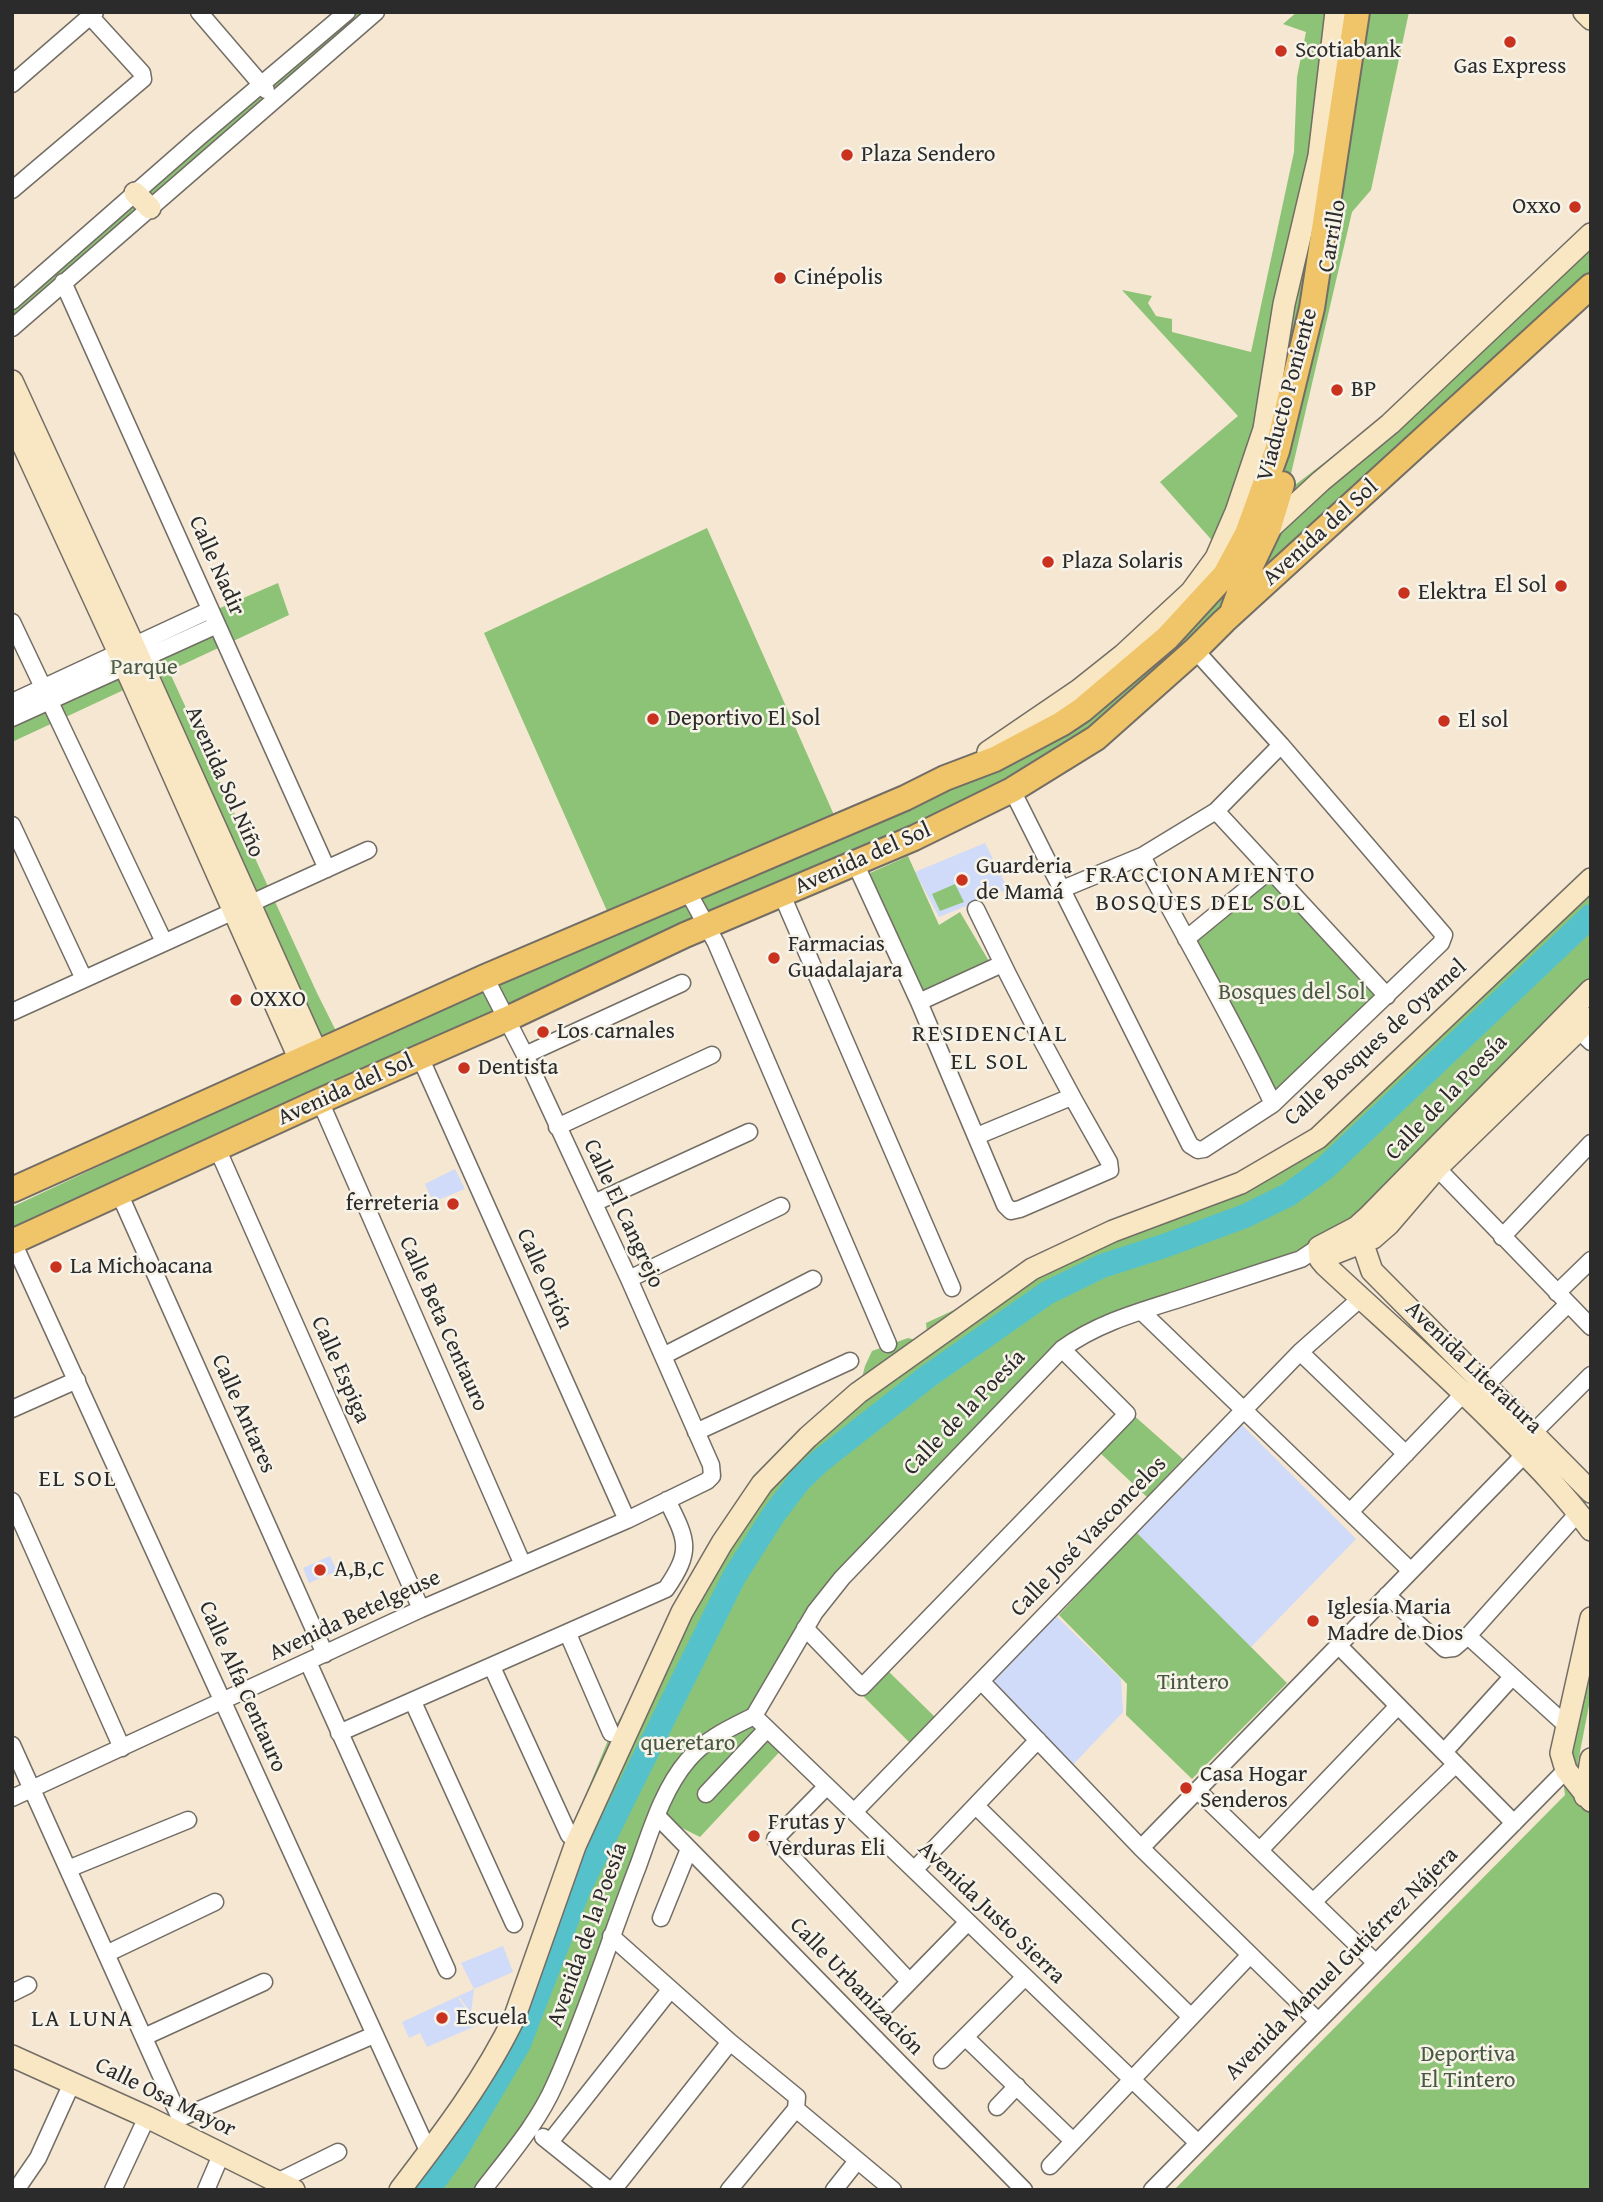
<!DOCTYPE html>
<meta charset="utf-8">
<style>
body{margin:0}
#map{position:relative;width:1603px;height:2202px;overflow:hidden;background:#f5e7d2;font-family:"Gentium Book Plus",serif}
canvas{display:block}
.frame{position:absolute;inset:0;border:14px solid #2b2b2b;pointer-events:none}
</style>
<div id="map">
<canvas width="1603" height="2202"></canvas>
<div class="frame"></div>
</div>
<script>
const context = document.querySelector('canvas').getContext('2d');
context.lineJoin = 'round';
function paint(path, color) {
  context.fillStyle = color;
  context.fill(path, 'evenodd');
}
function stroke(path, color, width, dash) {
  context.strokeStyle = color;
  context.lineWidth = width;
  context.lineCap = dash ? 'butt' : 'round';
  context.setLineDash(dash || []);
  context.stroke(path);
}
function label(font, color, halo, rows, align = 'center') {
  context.font = font + ' "Gentium Book Plus",serif';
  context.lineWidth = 5;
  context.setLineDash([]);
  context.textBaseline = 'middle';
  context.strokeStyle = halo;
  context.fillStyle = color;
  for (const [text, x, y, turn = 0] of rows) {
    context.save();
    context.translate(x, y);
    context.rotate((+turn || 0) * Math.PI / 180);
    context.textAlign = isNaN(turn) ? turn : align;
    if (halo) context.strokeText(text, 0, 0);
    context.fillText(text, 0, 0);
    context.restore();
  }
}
const built = new Path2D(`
 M 985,843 L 1008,889 L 939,917 L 915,872 Z
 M 455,1169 L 465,1189 L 433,1202 L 425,1184 Z
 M 1241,1424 L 1356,1539 L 1251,1647 L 1136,1532 Z
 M 330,1556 L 337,1571 L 309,1583 L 303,1568 Z
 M 1054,1614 L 1121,1679 L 1123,1712 L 1067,1771 L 983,1685 Z
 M 503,1946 L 513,1972 L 474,1989 L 471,2013 L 460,1998 L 458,1998 L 478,2025 L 427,2047 L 420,2033 L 409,2038 L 402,2022 L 474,1989 L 461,1963 Z`);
const green = new Path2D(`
 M 352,12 L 362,12 L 12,321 L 12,308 Z
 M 1297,12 L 1409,12 L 1371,190 L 1352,212 L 1287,491 L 1494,334 L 1591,245 L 1591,280 L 1226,619 L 1027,777 L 12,1234 L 12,1207 L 304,1070 L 128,688 L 12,742 L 12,701 L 119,652 L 12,421 L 12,384 L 130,647 L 278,583 L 289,615 L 169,671 L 317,993 L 346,1051 L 615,929 L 484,633 L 707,528 L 838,824 L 1021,743 L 1113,668 L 1217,546 L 1160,482 L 1238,416 L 1122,290 L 1152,296 L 1148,303 L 1156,316 L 1172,319 L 1172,332 L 1251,352 L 1294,152 L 1297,77 L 1306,32 L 1283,24 Z
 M 908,856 L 939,925 L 960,912 L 993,968 L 922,999 L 870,873 Z
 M 1269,871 L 1387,996 L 1273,1104 L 1186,939 Z
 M 1591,882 L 1591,990 L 1357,1227 L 1141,1311 L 1062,1349 L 842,1578 L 754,1716 L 785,1746 L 700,1837 L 658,1816 L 531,2127 L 486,2190 L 400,2190 L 505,2036 L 569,1835 L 611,1733 L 674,1631 L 722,1543 L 858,1393 L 865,1366 L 872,1351 L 908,1338 L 928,1343 L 926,1323 L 1172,1209 L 1353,1118 Z
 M 955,884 L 964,902 L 940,911 L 932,894 Z
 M 1131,1413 L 1183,1459 L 1147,1497 L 1097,1450 Z
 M 1136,1532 L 1287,1683 L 1192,1779 L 1126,1715 L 1127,1684 L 1059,1615 Z
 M 1591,1611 L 1591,1695 L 1578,1762 L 1577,1796 L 1591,1814 L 1591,2190 L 1174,2190 L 1565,1795 L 1561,1764 Z
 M 885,1668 L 938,1720 L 913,1746 L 860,1693 Z`);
const river = new Path2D(`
 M 428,2190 L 456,2151 L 519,2044 L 579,1889 L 734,1577 L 774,1514 L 800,1480 L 820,1461 L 927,1377 L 1047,1293 L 1102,1266 L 1164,1246 L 1245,1216 L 1288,1195 L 1324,1169 L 1591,916`);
const street = new Path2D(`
 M 199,12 L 266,90
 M 12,84 L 95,12
 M 12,190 L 143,79 L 142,73 L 90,16
 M 63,282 L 327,869
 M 12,301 L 198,138 L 347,12
 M 12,328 L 376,12
 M 12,622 L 164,942
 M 12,702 L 210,610
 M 12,718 L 217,625
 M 1012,790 L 1190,1145 L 1198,1150 L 1204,1149 L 1273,1104 L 1441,943 L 1444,935 L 1281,745 L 1195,650
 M 1216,811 L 1387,996
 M 12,825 L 84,979
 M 1142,856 C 1185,939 1233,1019 1273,1104
 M 856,865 L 919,1002 L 1005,1205 L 1011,1211 L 1020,1209 L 1110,1170 L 1109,1162 C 1061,1079 1017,995 976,909
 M 687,890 L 716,943 L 888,1344
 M 1060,890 L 1142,856 L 1216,811 L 1281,745
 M 782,895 L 952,1288
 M 1186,939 L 1269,871
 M 919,1002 L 1002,964
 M 12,1012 L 368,850
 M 1571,1023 L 1591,1042
 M 525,1055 L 682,983
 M 420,1057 L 627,1520
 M 320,1101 L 523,1565
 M 557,1127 L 712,1055
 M 977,1136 L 1071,1097
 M 217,1148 L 421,1609
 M 1437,1168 L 1591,1327
 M 119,1193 L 325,1654
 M 594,1203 L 749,1132
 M 1502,1237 L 1591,1143
 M 12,1240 L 429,2153
 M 629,1279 L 781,1206
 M 1557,1293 L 1591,1260
 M 1141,1311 L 1411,1571
 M 1300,1352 L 1406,1454
 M 663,1356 L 813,1279
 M 1486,1385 L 1568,1304
 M 12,1409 L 77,1380
 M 696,1432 L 850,1361
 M 1533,1433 L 1591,1375
 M 12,1501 L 122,1748
 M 1350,1512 L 1464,1393
 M 1387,1595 L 1445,1649 L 1454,1648 L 1468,1636 L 1566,1725
 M 805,1628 L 862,1687 L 1127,1414 L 1062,1349
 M 568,1634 L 611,1733
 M 1468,1636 L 1578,1513
 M 1338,1645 L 1514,1823
 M 308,1662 L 447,1970
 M 492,1667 L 569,1835
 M 981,1681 L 1141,1848 L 1318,2021
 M 413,1702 L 514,1924
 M 754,1716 L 815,1612 L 842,1578 L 1062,1349 C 1097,1323 1141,1311 1182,1298 C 1221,1285 1261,1272 1301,1259 L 1319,1247
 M 754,1716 L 1197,2142
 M 339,1733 L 666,1589 C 693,1550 687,1540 667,1500
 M 12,1745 L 180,2118
 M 1444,1752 L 1512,1677
 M 827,1786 L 775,1839 L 909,1981
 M 1197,1790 L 1376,1963
 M 706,1794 L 767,1729
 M 12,1798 L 421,1609 L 627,1520 L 707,1481 L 712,1476 L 711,1465 L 629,1279 L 525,1055 L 485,977
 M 976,1806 L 1191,2017
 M 854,1812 L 1300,1352 L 1361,1298
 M 657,1816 L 1024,2190
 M 1141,1848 L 1525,1454
 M 1260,1850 L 1398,1706
 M 68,1869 L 188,1820
 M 914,1870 L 1038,1740
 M 1314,1901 L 1456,1764
 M 661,1918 L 689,1849
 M 611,1936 L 730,2042 L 797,2097 L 796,2109 L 729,2190
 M 106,1954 L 215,1902
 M 12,1993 L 28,1985
 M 886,2006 L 968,1922
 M 144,2037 L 264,1982
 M 965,2037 L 1073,2141
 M 942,2060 L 1025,1977
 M 997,2107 L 1017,2086
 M 796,2109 L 893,2190
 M 180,2118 L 374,2035
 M 543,2137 L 609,2190
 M 550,2142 L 670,1990
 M 1050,2166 L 1250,1955
 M 277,2182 L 338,2152
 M 16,2190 L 38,2158 L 72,2083
 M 113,2190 L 147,2117
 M 206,2190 L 221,2155
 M 483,2190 C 509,2156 538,2123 555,2084 C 587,2013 610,1938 638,1866 C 651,1830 663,1789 688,1760 C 705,1739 730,1728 754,1716
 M 613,2190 L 730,2042
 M 834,2190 L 857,2161
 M 1152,2190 L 1566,1770`);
const secondary = new Path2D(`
 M 1584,12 L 1591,19
 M 135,193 L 150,208
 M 12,381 L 134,646 L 317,1053
 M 12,421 L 119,653 L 300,1060
 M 1268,530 L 1321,481 L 1390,424 L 1591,234
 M 988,752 L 1079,690 L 1123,655 L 1191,592 L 1216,558 L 1236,512 L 1264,429 L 1284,304 L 1319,156 L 1336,12
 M 1591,990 L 1368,1217 L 1357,1227 L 1319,1247 L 1320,1259 L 1325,1265 C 1384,1320 1445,1373 1501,1430 C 1533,1462 1565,1494 1591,1530
 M 1358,1230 L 1372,1271 L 1591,1492
 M 1325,1257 L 1373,1238 L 1389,1224 L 1437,1168 L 1591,1018
 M 1591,1618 L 1561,1753 L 1566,1770 L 1591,1801
 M 1585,1796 L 1591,1759
 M 12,2056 L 147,2117 L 294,2190
 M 400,2190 C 442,2135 485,2079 515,2016 L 575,1846 L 682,1612 L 722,1543 L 762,1484 L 808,1437 L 858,1393 L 1032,1269 L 1113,1231 L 1241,1183 L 1318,1138 L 1591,879`);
const primary = new Path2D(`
 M 1233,610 L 1244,580 L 1268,530 L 1282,484
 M 12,1190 L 485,977 L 905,798 L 945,778 L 995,759 L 1061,724 L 1082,710 L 1167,638 L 1225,575 L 1247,534 L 1277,451 L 1312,308 L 1357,12
 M 12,1242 L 320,1101 L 507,1019 L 685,935 L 914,838 L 1012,790 L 1096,738 L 1195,650 L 1224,621 L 1591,286`);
const markers = [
 [1510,42,7,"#c8321e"],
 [1281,51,7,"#c8321e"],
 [847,155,7,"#c8321e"],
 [1575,207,7,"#c8321e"],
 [780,278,7,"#c8321e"],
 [1337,390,7,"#c8321e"],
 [1048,562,7,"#c8321e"],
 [1561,586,7,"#c8321e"],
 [1404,593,7,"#c8321e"],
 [653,719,7,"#c8321e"],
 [1444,721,7,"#c8321e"],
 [962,880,7,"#c8321e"],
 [774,958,7,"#c8321e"],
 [236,1000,7,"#c8321e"],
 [543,1032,7,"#c8321e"],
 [464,1068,7,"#c8321e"],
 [453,1204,7,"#c8321e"],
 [56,1267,7,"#c8321e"],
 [320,1570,7,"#c8321e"],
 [1313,1621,7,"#c8321e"],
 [1186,1788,7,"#c8321e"],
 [754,1836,7,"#c8321e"],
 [442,2018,7,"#c8321e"]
];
const poiNames = [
 ["Scotiabank",1295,51],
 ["Gas Express",1510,67,"center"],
 ["Plaza Sendero",861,155],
 ["Oxxo",1561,207,"right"],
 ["Cinépolis",794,278],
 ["BP",1351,390],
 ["Plaza Solaris",1062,562],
 ["El Sol",1547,586,"right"],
 ["Elektra",1418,593],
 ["Deportivo El Sol",667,719],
 ["El sol",1458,721],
 ["Guarderia",976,867],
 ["de Mamá",976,893],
 ["Farmacias",788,945],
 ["Guadalajara",788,971],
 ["OXXO",250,1000],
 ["Los carnales",557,1032],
 ["Dentista",478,1068],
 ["ferreteria",439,1204,"right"],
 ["La Michoacana",70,1267],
 ["A,B,C",334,1570],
 ["Iglesia Maria",1327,1608],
 ["Madre de Dios",1327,1634],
 ["Casa Hogar",1200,1775],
 ["Senderos",1200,1801],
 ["Frutas y",768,1823],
 ["Verduras Eli",768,1849],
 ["Escuela",456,2018]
];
const streetNames = [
 ["Carrillo",1333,236,-80],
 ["Viaducto Poniente",1288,395,-75],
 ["Avenida del Sol",1321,533,-42],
 ["Calle Nadir",216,566,66],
 ["Avenida Sol Niño",224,782,66],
 ["Avenida del Sol",863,859,-24],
 ["Calle Bosques de Oyamel",1376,1043,-42],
 ["Avenida del Sol",346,1090,-24],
 ["Calle de la Poesía",1447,1098,-46],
 ["Calle El Cangrejo",623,1214,65],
 ["Calle Orión",544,1279,66],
 ["Calle Beta Centauro",443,1324,66],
 ["Avenida Literatura",1473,1368,44],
 ["Calle Espiga",340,1370,66],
 ["Calle de la Poesía",965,1413,-46],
 ["Calle Antares",243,1414,66],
 ["Calle José Vasconcelos",1089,1537,-46],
 ["Avenida Betelgeuse",355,1616,-25],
 ["Calle Alfa Centauro",242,1687,66],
 ["Avenida Justo Sierra",991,1913,44],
 ["Avenida de la Poesía",588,1935,-70],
 ["Avenida Manuel Gutiérrez Nájera",1342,1964,-45],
 ["Calle Urbanización",856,1987,46],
 ["Calle Osa Mayor",165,2098,26]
];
const parkNames = [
 ["Parque",144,668],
 ["Bosques del Sol",1292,993],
 ["Tintero",1193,1683],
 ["queretaro",688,1744],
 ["Deportiva",1468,2055],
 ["El Tintero",1468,2081]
];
const neighbourhoodNames = [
 ["FRACCIONAMIENTO",1201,876],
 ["BOSQUES DEL SOL",1201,904],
 ["RESIDENCIAL",990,1035],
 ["EL SOL",990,1063],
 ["EL SOL",78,1480],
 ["LA LUNA",83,2020]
];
paint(built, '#d0daf9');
paint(green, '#8dc376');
stroke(river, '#55c2cb', 24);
stroke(street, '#726d65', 19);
stroke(secondary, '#726d65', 24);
stroke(primary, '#726d65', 28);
stroke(street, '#fff', 16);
stroke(secondary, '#f9e7c3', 21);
stroke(primary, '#f0c469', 24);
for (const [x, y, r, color] of markers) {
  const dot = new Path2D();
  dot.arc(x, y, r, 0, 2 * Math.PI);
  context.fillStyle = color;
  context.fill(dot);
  stroke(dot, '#f7f3e8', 2.5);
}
label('23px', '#2b2b2b', '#f7f3e8', poiNames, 'left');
label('23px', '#2b2b2b', '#f7f3e8', streetNames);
label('23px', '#485942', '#f7f3e8', parkNames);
context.letterSpacing = '2px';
label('24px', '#2b2b2b', '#f7f3e8', neighbourhoodNames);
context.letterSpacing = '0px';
</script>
